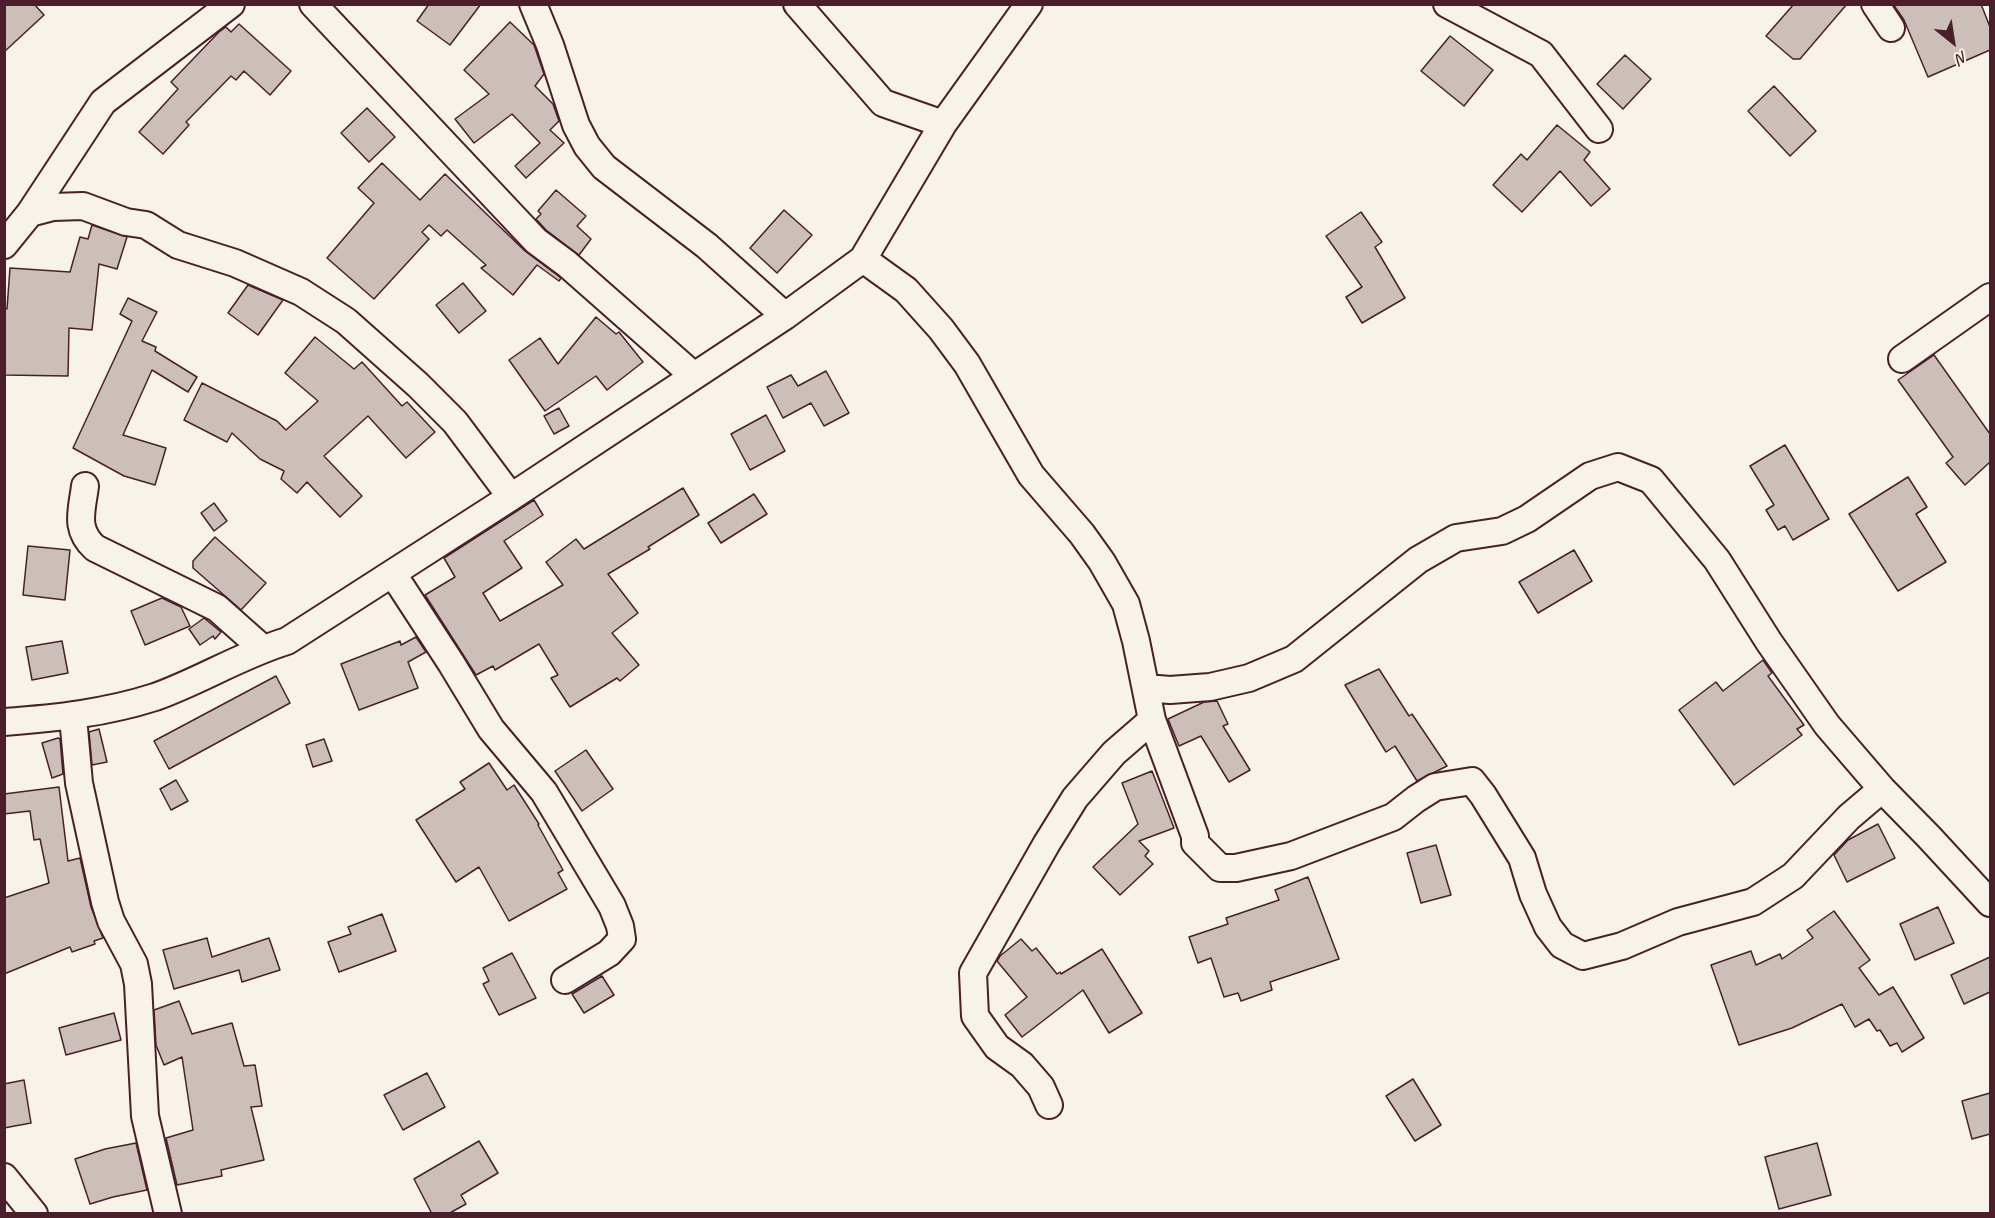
<!DOCTYPE html>
<style>
body{margin:0}
#map{position:relative;width:1995px;height:1218px;overflow:hidden;background:#f7f3e8;font-family:Caveat,sans-serif}
canvas{display:block}
.frame{position:absolute;inset:0;border:6px solid #4a1f2b;pointer-events:none}
.north{position:absolute;left:1923px;top:12px;width:60px;height:60px;-webkit-text-stroke:4px #f7f3e8;paint-order:stroke;rotate:150deg;font-size:16px;font-weight:700;line-height:24px;text-align:center;color:#4a1f2b}
.north::after{content:'';display:block;margin:auto;width:21px;height:27px;background:#4a1f2b;clip-path:polygon(50% 0,100% 100%,50% 72%,0 100%)}
</style>
<div id="map">
<canvas width="1995" height="1218"></canvas>
<div class="frame"></div>
<div class="north">N</div>
</div>
<script>
const context = document.querySelector('canvas').getContext('2d');
context.lineJoin = 'round';
function paint(path, color) {
  context.fillStyle = color;
  context.fill(path, 'evenodd');
}
function stroke(path, color, width, dash) {
  context.strokeStyle = color;
  context.lineWidth = width;
  context.lineCap = dash ? 'butt' : 'round';
  context.setLineDash(dash || []);
  context.stroke(path);
}
const building = new Path2D(`
 M 4,4 L 34,4 L 44,15 L 4,52 Z
 M 429,4 L 481,4 L 450,45 L 417,21 Z
 M 1794,4 L 1847,4 L 1800,59 L 1793,59 L 1766,36 Z
 M 1893,4 L 1981,4 L 1990,27 L 1990,50 L 1928,77 L 1904,20 Z
 M 510,22 L 534,45 L 544,74 L 535,86 L 553,104 L 559,121 L 550,130 L 564,143 L 526,178 L 515,166 L 540,143 L 512,114 L 474,143 L 455,119 L 489,94 L 464,70 Z
 M 239,24 L 291,71 L 270,95 L 244,71 L 236,80 L 231,76 L 186,122 L 189,125 L 163,154 L 139,132 L 178,89 L 171,82 L 219,32 L 226,27 L 231,32 Z
 M 1450,36 L 1493,70 L 1464,106 L 1421,71 Z
 M 1625,55 L 1651,79 L 1623,109 L 1597,84 Z
 M 1774,86 L 1816,131 L 1790,156 L 1748,111 Z
 M 367,108 L 395,137 L 369,162 L 341,133 Z
 M 1557,125 L 1590,152 L 1584,160 L 1610,189 L 1591,206 L 1560,171 L 1522,212 L 1493,185 L 1521,154 L 1527,160 Z
 M 382,163 L 420,200 L 445,174 L 525,251 L 561,278 L 559,281 L 537,265 L 513,295 L 481,268 L 486,265 L 447,230 L 441,236 L 429,225 L 422,232 L 429,239 L 374,299 L 327,258 L 374,203 L 358,188 Z
 M 556,190 L 586,216 L 577,226 L 591,239 L 579,255 L 546,230 L 536,219 L 541,214 L 538,211 Z
 M 784,210 L 812,235 L 777,273 L 750,248 Z
 M 1361,212 L 1382,242 L 1375,247 L 1405,298 L 1362,323 L 1346,297 L 1362,287 L 1326,236 Z
 M 92,225 L 127,237 L 117,269 L 99,264 L 92,330 L 69,328 L 68,376 L 4,375 L 4,309 L 7,309 L 10,268 L 70,272 L 80,237 L 88,239 Z
 M 463,283 L 486,311 L 459,333 L 436,305 Z
 M 248,285 L 283,300 L 258,335 L 228,313 Z
 M 128,298 L 157,312 L 142,341 L 156,347 L 155,351 L 197,377 L 188,392 L 152,370 L 123,435 L 166,448 L 155,485 L 124,476 L 73,448 L 132,321 L 120,314 Z
 M 596,317 L 616,334 L 619,332 L 643,362 L 607,390 L 596,376 L 545,411 L 509,360 L 540,338 L 558,364 Z
 M 315,337 L 354,369 L 362,362 L 402,406 L 407,402 L 435,432 L 406,458 L 368,416 L 324,456 L 362,496 L 340,517 L 307,482 L 297,493 L 281,479 L 284,471 L 260,459 L 232,433 L 227,442 L 184,420 L 202,383 L 277,421 L 286,430 L 318,401 L 285,373 Z
 M 1934,355 L 1990,434 L 1990,462 L 1965,485 L 1946,463 L 1953,457 L 1898,380 Z
 M 826,371 L 849,413 L 824,426 L 811,403 L 783,418 L 767,387 L 791,375 L 798,386 Z
 M 559,408 L 569,426 L 554,434 L 544,416 Z
 M 766,415 L 785,451 L 750,470 L 731,434 Z
 M 1785,445 L 1829,519 L 1793,540 L 1785,526 L 1778,530 L 1766,510 L 1774,505 L 1750,466 Z
 M 1908,477 L 1927,507 L 1916,514 L 1946,562 L 1898,591 L 1849,514 Z
 M 683,488 L 699,515 L 648,547 L 650,549 L 608,574 L 638,613 L 612,633 L 639,665 L 620,681 L 617,678 L 570,707 L 551,678 L 558,675 L 539,644 L 495,670 L 493,666 L 476,675 L 425,595 L 455,577 L 444,558 L 534,500 L 543,515 L 504,541 L 522,568 L 483,593 L 500,621 L 563,585 L 546,562 L 576,539 L 584,549 Z
 M 754,494 L 767,514 L 721,543 L 708,523 Z
 M 214,503 L 227,521 L 214,531 L 201,513 Z
 M 215,537 L 266,583 L 241,610 L 193,568 L 193,561 Z
 M 28,546 L 70,550 L 65,600 L 23,595 Z
 M 1574,550 L 1592,581 L 1538,613 L 1519,582 Z
 M 162,598 L 181,607 L 190,626 L 145,645 L 131,611 Z
 M 204,618 L 221,632 L 215,639 L 213,636 L 200,645 L 189,629 Z
 M 416,637 L 426,652 L 408,662 L 418,688 L 359,710 L 341,664 L 400,641 L 401,645 Z
 M 62,641 L 68,673 L 32,680 L 26,647 Z
 M 1763,660 L 1772,673 L 1768,676 L 1804,725 L 1797,729 L 1802,735 L 1734,785 L 1679,710 L 1716,682 L 1723,691 Z
 M 1379,669 L 1409,716 L 1412,714 L 1447,766 L 1417,781 L 1395,746 L 1386,752 L 1345,685 Z
 M 276,676 L 290,703 L 169,769 L 154,741 Z
 M 1217,701 L 1228,724 L 1223,726 L 1250,770 L 1229,782 L 1201,736 L 1179,746 L 1168,719 L 1204,702 Z
 M 99,729 L 107,762 L 92,765 L 89,732 Z
 M 58,738 L 60,739 L 63,774 L 52,778 L 42,743 Z
 M 324,739 L 332,761 L 313,767 L 306,745 Z
 M 586,750 L 613,789 L 582,811 L 555,771 Z
 M 489,763 L 507,790 L 514,785 L 539,824 L 538,825 L 563,870 L 558,873 L 567,889 L 509,921 L 479,867 L 456,882 L 416,820 L 465,789 L 460,782 Z
 M 1152,771 L 1174,828 L 1139,841 L 1149,851 L 1145,856 L 1153,864 L 1120,895 L 1093,867 L 1138,824 L 1122,783 Z
 M 176,780 L 188,801 L 171,810 L 160,789 Z
 M 59,787 L 68,861 L 80,858 L 91,907 L 103,938 L 94,941 L 95,944 L 72,952 L 70,947 L 4,974 L 4,898 L 49,883 L 40,839 L 34,840 L 30,811 L 4,814 L 4,794 Z
 M 1878,824 L 1895,858 L 1847,882 L 1834,855 L 1848,840 Z
 M 1436,845 L 1451,895 L 1421,903 L 1407,853 Z
 M 1308,877 L 1339,959 L 1270,982 L 1272,990 L 1241,1001 L 1238,993 L 1224,997 L 1211,958 L 1198,963 L 1189,937 L 1228,924 L 1226,918 L 1279,900 L 1275,890 Z
 M 1938,907 L 1954,943 L 1915,960 L 1900,924 Z
 M 1834,911 L 1870,960 L 1859,968 L 1879,995 L 1893,987 L 1924,1038 L 1902,1052 L 1897,1043 L 1890,1046 L 1880,1030 L 1877,1031 L 1869,1019 L 1855,1027 L 1842,1004 L 1792,1028 L 1739,1045 L 1711,965 L 1751,951 L 1756,965 L 1780,954 L 1782,959 L 1813,938 L 1807,930 Z
 M 382,914 L 396,951 L 339,972 L 328,942 L 351,934 L 348,927 Z
 M 207,938 L 212,957 L 269,938 L 280,970 L 242,982 L 239,970 L 174,989 L 163,950 Z
 M 1021,939 L 1032,951 L 1036,948 L 1057,974 L 1060,972 L 1061,974 L 1102,949 L 1142,1013 L 1109,1033 L 1083,990 L 1022,1037 L 1005,1015 L 1027,997 L 997,961 L 1000,956 Z
 M 512,953 L 536,998 L 499,1015 L 483,984 L 489,981 L 483,968 Z
 M 1990,957 L 1990,992 L 1964,1004 L 1951,975 Z
 M 602,976 L 614,995 L 584,1013 L 572,994 Z
 M 179,1001 L 192,1034 L 232,1023 L 244,1066 L 255,1065 L 262,1106 L 251,1107 L 264,1160 L 221,1170 L 222,1176 L 177,1185 L 166,1138 L 193,1130 L 182,1057 L 164,1065 L 156,1045 L 154,1010 Z
 M 114,1013 L 121,1040 L 66,1055 L 59,1028 Z
 M 427,1073 L 445,1107 L 403,1130 L 384,1095 Z
 M 1413,1079 L 1441,1125 L 1415,1141 L 1386,1096 Z
 M 24,1080 L 31,1123 L 4,1128 L 4,1084 Z
 M 1990,1093 L 1990,1134 L 1972,1139 L 1962,1101 Z
 M 479,1141 L 498,1173 L 461,1195 L 466,1204 L 448,1214 L 432,1214 L 414,1179 Z
 M 136,1143 L 147,1190 L 113,1197 L 90,1204 L 75,1159 L 105,1149 Z
 M 1817,1143 L 1831,1195 L 1779,1209 L 1765,1157 Z`);
const street = new Path2D(`
 M 313,4 L 536,241 L 567,264 L 694,376
 M 533,4 L 550,45 L 576,125 L 587,146 L 604,167 L 707,246 L 785,316
 M 797,4 L 883,103 L 943,124
 M 1447,4 L 1541,54 L 1599,129
 M 1875,4 L 1891,28
 M 30,213 L 103,102 L 231,4
 M 4,245 L 30,213 L 53,207 L 83,206 L 126,222 L 146,225 L 178,245 L 235,263 L 301,292 L 346,321 L 418,385 L 455,422 L 511,497
 M 863,259 L 906,290 L 941,329 L 967,364 L 1031,475 L 1082,534 L 1102,562 L 1126,604 L 1136,641 L 1152,720 L 1195,836 L 1195,843 L 1220,868 L 1236,868 L 1291,856 L 1393,817 L 1416,799 L 1435,787 L 1472,781 L 1483,795 L 1522,858 L 1533,894 L 1548,927 L 1562,945 L 1583,956 L 1622,946 L 1678,922 L 1753,902 L 1793,876 L 1849,817 L 1882,789
 M 1902,359 L 1990,297
 M 85,486 C 82,511 74,529 95,548 L 217,608 L 262,648
 M 393,574 L 451,663 L 491,729 L 544,792 L 612,906 L 620,926 L 622,939 L 609,953 L 565,980
 M 1146,688 L 1170,690 L 1210,687 L 1249,678 L 1294,659 L 1418,560 L 1456,538 L 1502,531 L 1527,519 L 1590,476 L 1618,467 L 1651,480 L 1717,560 L 1769,642 L 1827,725 L 1882,789 L 1929,837 L 1990,903
 M 73,717 L 79,783 L 105,902 L 111,921 L 134,964 L 138,984 L 145,1116 L 168,1214
 M 4,722 C 57,718 105,713 155,697 C 200,681 241,655 287,641 L 511,497 L 785,316 L 863,259 L 943,124 L 1029,4
 M 1049,1105 L 1041,1087 L 1022,1065 L 997,1047 L 975,1016 L 973,973 L 1047,843 L 1075,798 L 1114,753 L 1152,720
 M 4,1177 L 34,1214`);
paint(building, '#ccbfb9');
stroke(building, '#4a1f2b', 1.5);
stroke(street, '#4a1f2b', 30);
stroke(street, '#f7f3e8', 26);
</script>
